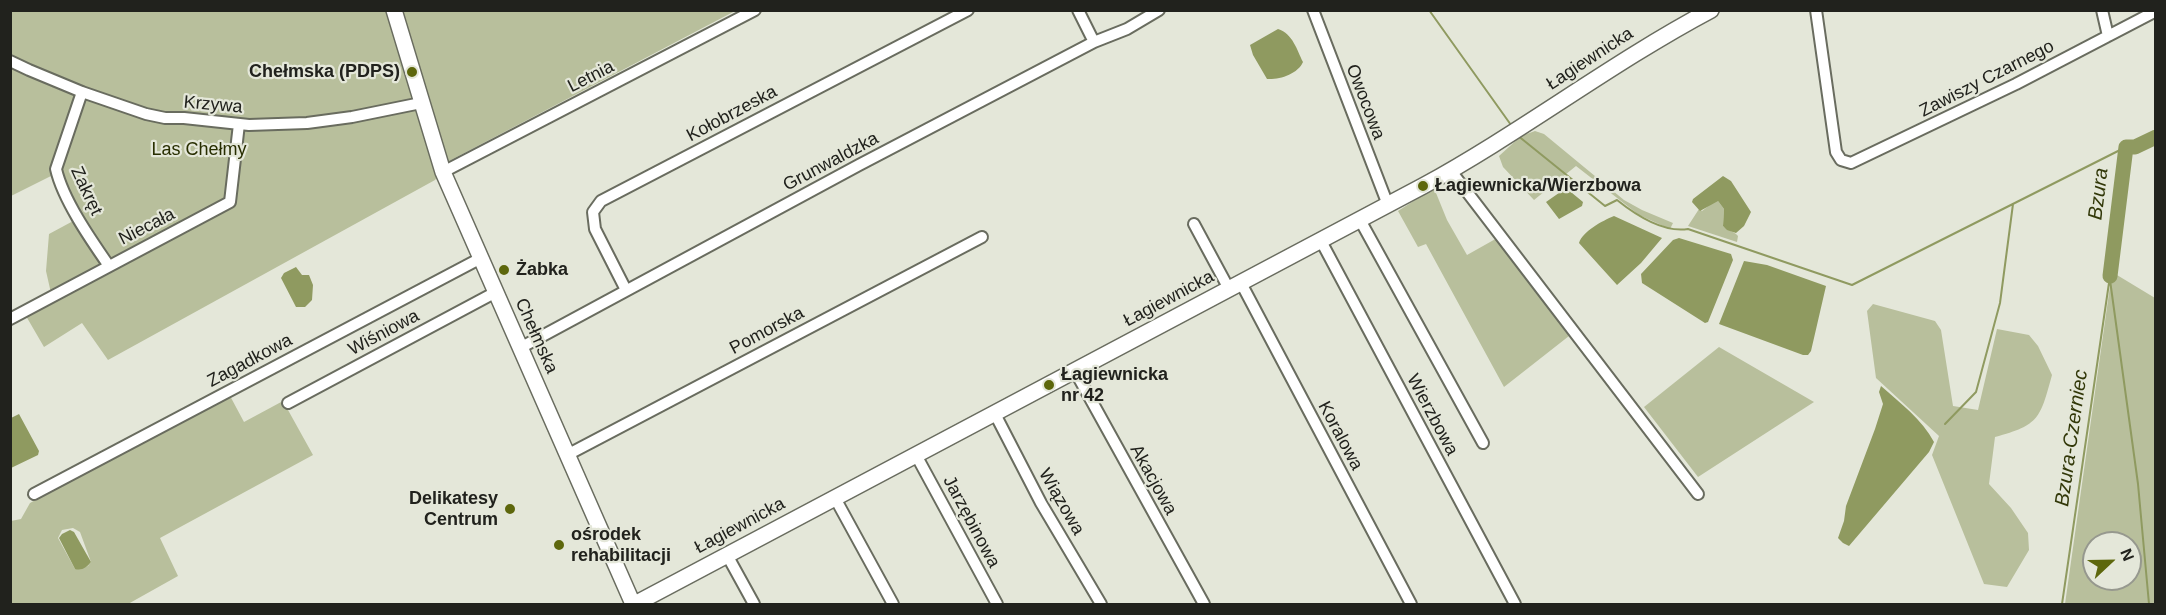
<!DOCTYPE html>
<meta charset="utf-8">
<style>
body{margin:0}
#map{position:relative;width:2166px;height:615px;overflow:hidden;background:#e4e7d9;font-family:Helvetica,sans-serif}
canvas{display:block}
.frame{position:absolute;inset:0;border:12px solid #21221d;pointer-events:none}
.north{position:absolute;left:2082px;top:531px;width:60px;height:60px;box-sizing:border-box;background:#e4e7d9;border:2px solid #96988e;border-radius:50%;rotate:68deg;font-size:16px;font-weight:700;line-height:24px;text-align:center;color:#21221d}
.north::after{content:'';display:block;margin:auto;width:21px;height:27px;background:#5d670c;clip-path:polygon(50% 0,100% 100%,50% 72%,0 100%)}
</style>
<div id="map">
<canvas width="2166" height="615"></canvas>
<div class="frame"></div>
<div class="north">N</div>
</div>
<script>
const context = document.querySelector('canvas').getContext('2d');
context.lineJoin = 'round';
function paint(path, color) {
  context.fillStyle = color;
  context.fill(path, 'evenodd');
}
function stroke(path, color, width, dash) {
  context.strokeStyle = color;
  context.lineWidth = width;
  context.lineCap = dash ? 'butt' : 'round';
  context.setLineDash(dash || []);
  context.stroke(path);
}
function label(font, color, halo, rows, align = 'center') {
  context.font = font + ' Helvetica,sans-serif';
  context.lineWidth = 4.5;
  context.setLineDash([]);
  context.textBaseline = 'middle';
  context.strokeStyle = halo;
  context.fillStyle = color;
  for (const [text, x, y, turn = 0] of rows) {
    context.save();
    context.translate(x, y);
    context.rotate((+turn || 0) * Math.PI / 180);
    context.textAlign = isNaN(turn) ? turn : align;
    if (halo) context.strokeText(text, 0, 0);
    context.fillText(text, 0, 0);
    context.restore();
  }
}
const green = new Path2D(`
 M 11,11 L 735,11 L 449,161 L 435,180 L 108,360 L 82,323 L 44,347 L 26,316 L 53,302 L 46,271 L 49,234 L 75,220 L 53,175 L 11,196 Z
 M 1535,131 L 1544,134 L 1624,200 L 1642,210 L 1673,223 L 1670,229 L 1639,215 L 1576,166 L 1534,200 L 1503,167 L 1499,156 L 1521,136 Z
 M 1434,188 L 1447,220 L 1467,255 L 1499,237 L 1569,336 L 1504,387 L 1426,244 L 1418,247 L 1398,211 Z
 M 1715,201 L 1718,201 L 1724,209 L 1723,226 C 1727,230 1734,231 1738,236 L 1737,242 L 1688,226 L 1699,209 L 1702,211 Z
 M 2112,272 L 2155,298 L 2155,604 L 2065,604 ZM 2094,543 L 2130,543 L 2130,579 L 2094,579 Z
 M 1873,304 L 1935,321 L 1941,330 L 1953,406 L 1978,410 L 1997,329 L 2029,335 L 2038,346 L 2052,375 C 2040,418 2040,425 1995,437 L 1989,484 L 2011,508 L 2028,533 L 2029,550 L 2007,587 L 1984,584 L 1932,455 L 1939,436 L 1876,378 L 1867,311 Z
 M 1719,347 L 1814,402 L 1698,477 L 1644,407 Z
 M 229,394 L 244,422 L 283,401 L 313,455 L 160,538 L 178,576 L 128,604 L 11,604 L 11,521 L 21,519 L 30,503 ZM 73,528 L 80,532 L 91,562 L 88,566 L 75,569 L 58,538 L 62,530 Z`);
const water = new Path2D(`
 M 1278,29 C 1293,34 1297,50 1303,62 C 1298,74 1279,80 1267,79 L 1253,55 L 1250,45 Z
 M 1723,176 L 1731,181 L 1751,212 L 1744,226 L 1736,233 L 1727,230 L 1723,226 L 1724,209 L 1718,201 L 1700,211 L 1692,202 L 1693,199 Z
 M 1566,188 L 1583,202 L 1582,206 L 1559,219 L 1546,202 Z
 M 1614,216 L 1662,238 L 1641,263 L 1617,285 L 1579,243 C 1583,231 1602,221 1614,216 Z
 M 1679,238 L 1731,254 L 1733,260 L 1708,322 L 1705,323 L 1642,283 L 1641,274 L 1673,240 Z
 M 1744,261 L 1767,265 L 1826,286 L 1811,351 L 1808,355 L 1803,355 L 1719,324 Z
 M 296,267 L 302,275 L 309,275 L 313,285 L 312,300 L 305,307 L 296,307 L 281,278 L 284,273 Z
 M 1881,386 C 1900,403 1922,419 1934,442 L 1929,452 L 1849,546 L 1843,543 L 1838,538 L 1844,521 L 1846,506 L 1875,429 L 1883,404 L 1879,392 Z
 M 19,414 L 39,451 L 38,455 L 11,468 L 11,418 Z
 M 70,530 L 74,532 L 91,562 C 87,567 82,571 75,569 L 59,538 L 62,534 Z`);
const stream = new Path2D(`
 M 1429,10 L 1511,125
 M 1517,135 L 1605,206 L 1617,200 C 1637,216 1663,233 1688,229 L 1852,285 L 2126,147
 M 2110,280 L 2138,484 L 2149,604
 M 1945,424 L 1976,392 L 2000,303 L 2013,204
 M 2062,604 L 2110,276`);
const river = new Path2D(`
 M 2110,276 L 2126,147 L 2135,147 L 2156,137`);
const street = new Path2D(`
 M 1078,10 L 1094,42
 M 1313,10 L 1388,205
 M 1816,10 L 1836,152 L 1841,160 L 1851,163 L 2016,84 L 2156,11
 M 2102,10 L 2108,36
 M 10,61 L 29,70 L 82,92 L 146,114 L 165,118 L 184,118 L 249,125 L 307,123 L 352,117 L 421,103
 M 82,92 L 56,169 C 63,200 91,240 109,266
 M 1451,171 L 1698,494
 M 443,172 L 755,10
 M 1360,220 L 1483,443
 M 1194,224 L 1229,289
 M 1321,241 L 1515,604
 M 1241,283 L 1411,604
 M 626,290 L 595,229 L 593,212 L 601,201 L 968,10
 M 10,319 L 230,202 L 239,124
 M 520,348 L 859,165 L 1094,42 L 1127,29 L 1159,10
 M 1075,371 L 1204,604
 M 288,403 L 496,292
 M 995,414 L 1041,503 L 1101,604
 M 567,455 L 982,237
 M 916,455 L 997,604
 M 34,494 L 481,258
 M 835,498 L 893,604
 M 727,555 L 754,604`);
const secondary = new Path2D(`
 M 394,10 L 443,172 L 633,604
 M 635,604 L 1423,186 C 1522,132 1611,63 1711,10`);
const markers = [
 [412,72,6,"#5d670c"],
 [1423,186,6,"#5d670c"],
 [504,270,6,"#5d670c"],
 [1049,385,6,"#5d670c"],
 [510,509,6,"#5d670c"],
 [559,545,6,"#5d670c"]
];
const streetNames = [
 ["Łagiewnicka",1590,59,-33],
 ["Letnia",591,77,-27],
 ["Zawiszy Czarnego",1987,79,-27],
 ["Owocowa",1365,102,69],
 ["Krzywa",213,105,5],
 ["Kołobrzeska",732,114,-28],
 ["Grunwaldzka",831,162,-28],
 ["Zakręt",86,191,65],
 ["Niecała",147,227,-27],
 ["Łagiewnicka",1169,299,-28],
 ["Pomorska",767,331,-28],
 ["Wiśniowa",384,333,-28],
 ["Chełmska",536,336,66],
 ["Zagadkowa",250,361,-28],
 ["Wierzbowa",1432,415,62],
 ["Koralowa",1340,436,62],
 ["Akacjowa",1153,480,61],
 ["Wiązowa",1061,502,60],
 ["Jarzębinowa",971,522,62],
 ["Łagiewnicka",740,526,-28]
];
const poiNames = [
 ["Chełmska (PDPS)",400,72,"right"],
 ["Łagiewnicka/Wierzbowa",1435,186],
 ["Żabka",516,270],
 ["Łagiewnicka",1061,375],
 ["nr 42",1061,396],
 ["Delikatesy",498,499,"right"],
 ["Centrum",498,520,"right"],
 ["ośrodek",571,535],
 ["rehabilitacji",571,556]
];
const parkNames = [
 ["Las Chełmy",199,150]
];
const waterNames = [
 ["Bzura",2099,194,-83],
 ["Bzura-Czerniec",2072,438,-82]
];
paint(green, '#b8bf9c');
paint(water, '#8f9a60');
stroke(stream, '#8f9a60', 2);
stroke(river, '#8f9a60', 15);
stroke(street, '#696c5f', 14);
stroke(secondary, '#696c5f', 18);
stroke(street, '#fff', 10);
stroke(secondary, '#fff', 15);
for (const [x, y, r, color] of markers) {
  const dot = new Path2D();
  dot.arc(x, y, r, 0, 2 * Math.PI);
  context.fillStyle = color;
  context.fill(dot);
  stroke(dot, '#e4e7d9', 2);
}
label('18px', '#21221d', '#e4e7d9', streetNames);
label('bold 18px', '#21221d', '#e4e7d9', poiNames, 'left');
label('18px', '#282e00', '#e4e7d9', parkNames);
label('italic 20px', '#323809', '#e4e7d9', waterNames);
</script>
